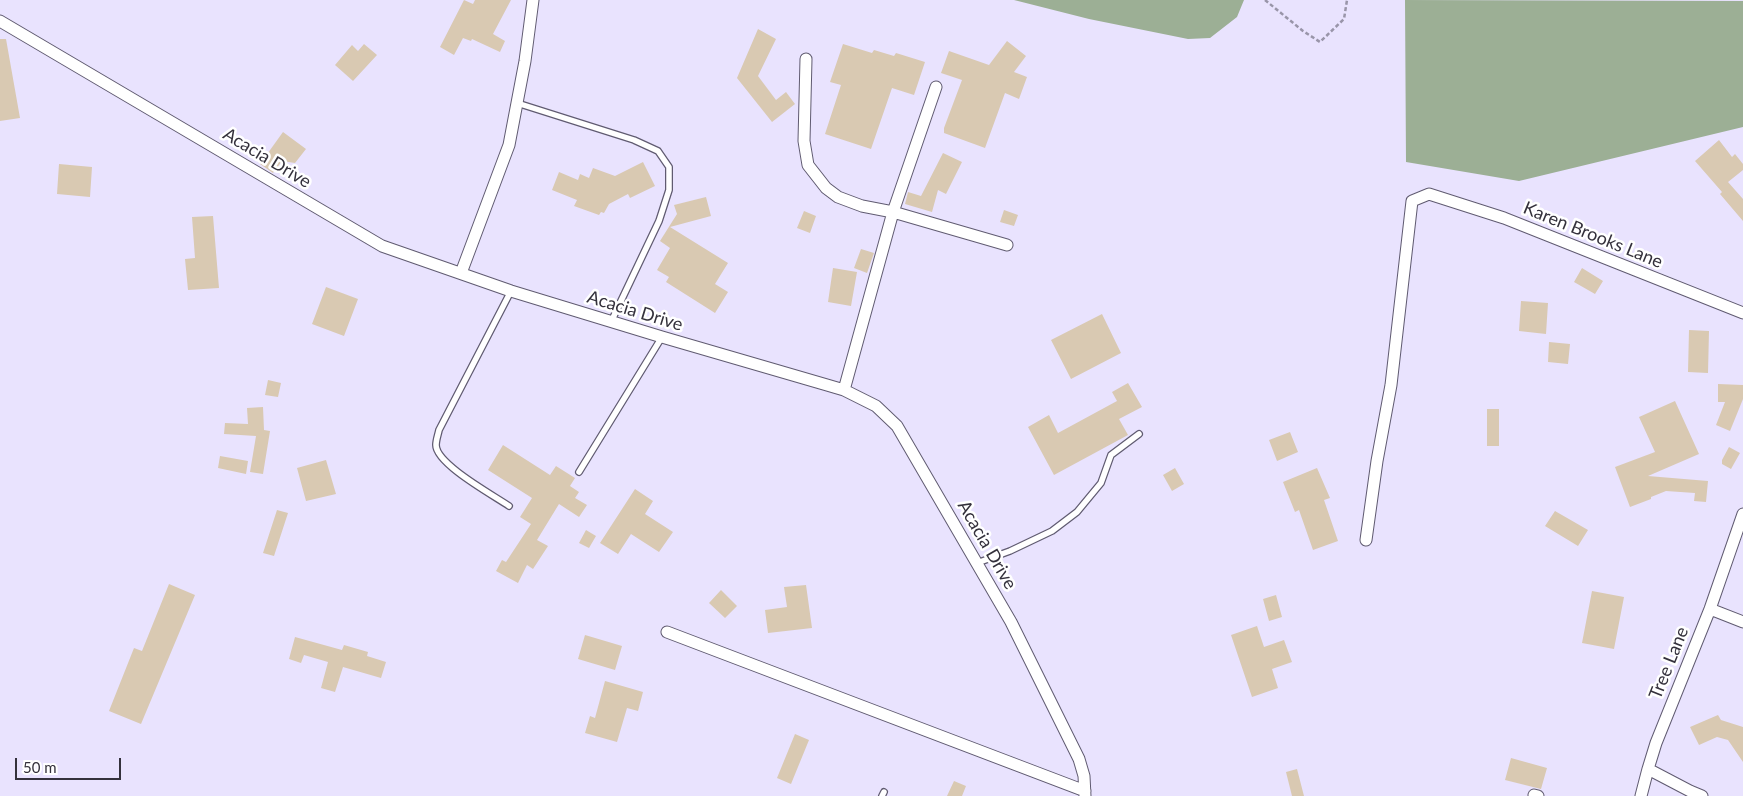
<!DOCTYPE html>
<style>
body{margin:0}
#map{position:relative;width:1743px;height:796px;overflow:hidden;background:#e9e3fe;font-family:Lato,sans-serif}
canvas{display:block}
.scale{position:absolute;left:15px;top:758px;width:106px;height:22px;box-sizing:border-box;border:2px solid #34313c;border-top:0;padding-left:6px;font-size:15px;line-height:18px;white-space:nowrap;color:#34313c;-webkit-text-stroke:4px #fff;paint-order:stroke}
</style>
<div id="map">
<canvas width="1743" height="796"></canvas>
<div class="scale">50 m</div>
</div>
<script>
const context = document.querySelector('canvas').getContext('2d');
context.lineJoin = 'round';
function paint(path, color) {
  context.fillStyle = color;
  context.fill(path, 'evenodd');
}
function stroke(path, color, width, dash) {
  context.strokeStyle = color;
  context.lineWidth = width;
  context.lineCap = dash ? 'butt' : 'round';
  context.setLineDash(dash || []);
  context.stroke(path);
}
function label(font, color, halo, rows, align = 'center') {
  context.font = font + ' Lato,sans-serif';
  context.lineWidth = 5;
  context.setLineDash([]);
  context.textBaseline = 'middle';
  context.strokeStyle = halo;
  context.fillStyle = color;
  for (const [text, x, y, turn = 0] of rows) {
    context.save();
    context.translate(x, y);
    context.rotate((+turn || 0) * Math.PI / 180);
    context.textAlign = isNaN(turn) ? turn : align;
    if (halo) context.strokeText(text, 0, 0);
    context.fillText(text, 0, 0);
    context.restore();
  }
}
const forest = new Path2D(`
 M 1014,0 L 1244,0 L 1237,17 L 1210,38 L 1188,39 L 1089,19 Z
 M 1405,0 L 1743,1 L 1743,127 L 1519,181 L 1406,162 Z`);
const building = new Path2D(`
 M 464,0 L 473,4 L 475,0 L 511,0 L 493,34 L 505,41 L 500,52 L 472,39 L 471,41 L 463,38 L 454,55 L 440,47 Z
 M 758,29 L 776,39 L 758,76 L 776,100 L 786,92 L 795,104 L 772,122 L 737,78 Z
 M 0,39 L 6,39 L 20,118 L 0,121 Z
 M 1007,41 L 1026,56 L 1014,72 L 1027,77 L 1019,99 L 1005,93 L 985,148 L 944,133 L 944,128 L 962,80 L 941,73 L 949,51 L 989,65 Z
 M 364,44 L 377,55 L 353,81 L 335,65 L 352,45 L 358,51 Z
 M 843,44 L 872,53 L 874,50 L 894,56 L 896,53 L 925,62 L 914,95 L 892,88 L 871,149 L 825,134 L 841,85 L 830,82 Z
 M 283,132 L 306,149 L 295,163 L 282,161 L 273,173 L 260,164 Z
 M 1719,140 L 1732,157 L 1735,154 L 1743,164 L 1743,170 L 1728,182 L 1743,199 L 1743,221 L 1720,194 L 1722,192 L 1695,161 Z
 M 943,153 L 962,162 L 946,194 L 938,190 L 932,212 L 905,204 L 908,192 L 921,196 Z
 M 643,162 L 655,186 L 630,198 L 628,194 L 609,204 L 604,213 L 601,212 L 599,215 L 574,206 L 577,200 L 552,190 L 559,172 L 578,180 L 580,174 L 589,178 L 593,168 L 615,176 Z
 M 59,164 L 92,167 L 90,197 L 57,194 Z
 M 706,197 L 711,216 L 670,227 L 728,263 L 715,284 L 728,292 L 715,313 L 666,282 L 669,277 L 657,270 L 670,248 L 660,241 L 677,214 L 674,205 Z
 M 1004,210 L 1018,215 L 1014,226 L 1000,222 Z
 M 804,211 L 816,216 L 810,233 L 797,228 Z
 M 213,216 L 219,288 L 188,290 L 185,259 L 195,258 L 192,217 Z
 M 861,249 L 874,253 L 867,273 L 854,268 Z
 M 833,268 L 857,272 L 851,306 L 828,302 Z
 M 1582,268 L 1603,281 L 1595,294 L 1574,282 Z
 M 326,287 L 358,299 L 344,336 L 312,324 Z
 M 1521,301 L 1548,303 L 1546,334 L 1519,331 Z
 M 1102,314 L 1121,353 L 1071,379 L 1051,340 Z
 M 1689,330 L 1709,331 L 1708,373 L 1688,372 Z
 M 1549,342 L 1570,344 L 1568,364 L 1548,362 Z
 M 268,380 L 281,383 L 278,397 L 265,395 Z
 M 1128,383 L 1142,407 L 1119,419 L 1128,435 L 1054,475 L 1028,427 L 1049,415 L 1058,433 L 1117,401 L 1112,392 Z
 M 1718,384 L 1743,385 L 1743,399 L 1730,431 L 1716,425 L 1725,402 L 1718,402 Z
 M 1675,401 L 1699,454 L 1648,476 L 1708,481 L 1706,502 L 1694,501 L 1695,493 L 1666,491 L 1651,497 L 1651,499 L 1630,507 L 1615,467 L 1655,452 L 1639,417 Z
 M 263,407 L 264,430 L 270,431 L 263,474 L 250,472 L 256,436 L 224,434 L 225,423 L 248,424 L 247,408 Z
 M 1487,409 L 1499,409 L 1499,446 L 1487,446 Z
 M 1290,432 L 1298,452 L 1277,461 L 1269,440 Z
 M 503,445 L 550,475 L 556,466 L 575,478 L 570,486 L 579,492 L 575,498 L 587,505 L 579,517 L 559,504 L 537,540 L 548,546 L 533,569 L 527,565 L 518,583 L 496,571 L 502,560 L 506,562 L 531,524 L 520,517 L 532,498 L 488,470 Z
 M 1729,447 L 1740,453 L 1731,469 L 1722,464 L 1722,460 Z
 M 220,456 L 248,461 L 246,474 L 218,468 Z
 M 326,460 L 336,494 L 306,501 L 297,468 Z
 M 1175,468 L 1184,484 L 1172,491 L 1163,475 Z
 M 1317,468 L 1330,498 L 1324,500 L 1338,541 L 1313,550 L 1299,510 L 1295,512 L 1283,482 Z
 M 635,489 L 653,501 L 645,514 L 673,532 L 659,552 L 631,534 L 618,554 L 600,543 Z
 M 277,510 L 288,513 L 274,556 L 263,553 Z
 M 1555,511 L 1588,530 L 1578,546 L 1545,526 Z
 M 586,530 L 596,536 L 589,548 L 579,543 Z
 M 169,584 L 195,595 L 141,724 L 109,711 L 134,648 L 142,651 Z
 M 806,585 L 812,628 L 768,633 L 765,610 L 787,607 L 784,587 Z
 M 721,590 L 737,606 L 725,618 L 709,603 Z
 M 1592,591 L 1624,597 L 1614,649 L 1582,643 Z
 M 1276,595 L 1282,617 L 1269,621 L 1263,599 Z
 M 1257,626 L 1264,647 L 1284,640 L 1292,662 L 1272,669 L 1278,688 L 1252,697 L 1231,635 Z
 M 585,635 L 622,646 L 615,670 L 578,659 Z
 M 295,637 L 342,650 L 344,645 L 368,652 L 367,656 L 386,662 L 381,678 L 343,667 L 335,692 L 321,688 L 328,662 L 304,655 L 301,663 L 289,659 Z
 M 605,681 L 643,692 L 638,711 L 627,708 L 617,742 L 585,733 L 590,716 L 595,718 Z
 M 1718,715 L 1721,720 L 1743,727 L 1743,762 L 1728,740 L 1717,737 L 1699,745 L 1690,727 Z
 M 795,734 L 809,740 L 791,784 L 777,778 Z
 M 1511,758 L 1547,768 L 1541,789 L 1505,780 Z
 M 1297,769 L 1304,796 L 1292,796 L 1286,772 Z
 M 954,781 L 966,786 L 962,796 L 947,796 Z`);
const path = new Path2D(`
 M 1265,0 L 1303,31 L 1320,42 L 1344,19 L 1347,0`);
const lane = new Path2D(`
 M 517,103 L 634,140 L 658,151 L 669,167 L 669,190 L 659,221 L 611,322
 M 579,472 L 662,337
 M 509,506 C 493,495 436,464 436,445 C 436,440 438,435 439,430 L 511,291
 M 977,563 L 1010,551 L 1052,531 L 1077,512 L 1101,483 L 1111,455 L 1139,434
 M 882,796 L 884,792`);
const street = new Path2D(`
 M 0,21 L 382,246 L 511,291 L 662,337 L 827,385 L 844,390 L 876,406 L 897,426 L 1011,622 L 1079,759 L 1084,776 L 1085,796
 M 806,59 L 804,141 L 808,165 L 826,188 L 838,197 L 862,206 L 893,212 L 1007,245
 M 461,273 L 509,145 L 525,61 L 533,0
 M 844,390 L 893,212 L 936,87
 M 1366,540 L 1377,461 L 1391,385 L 1412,201 L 1429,194 L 1504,218 L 1743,313
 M 1710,609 L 1743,622
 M 667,632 L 1085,791
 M 1534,795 L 1538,796
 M 1641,796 L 1648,769
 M 1702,796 L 1690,791 L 1648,769 L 1656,743 L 1710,609 L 1743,514`);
const streetNames = [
 ["Acacia Drive",267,158,31],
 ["Karen Brooks Lane",1593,235,22],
 ["Acacia Drive",635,311,17],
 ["Acacia Drive",987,545,60],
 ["Tree Lane",1669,663,-68]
];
paint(forest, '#9caf95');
paint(building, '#d9c9b2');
stroke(lane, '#605b71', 8);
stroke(street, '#605b71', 13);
stroke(path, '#9995a9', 2.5, [4, 2.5]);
stroke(lane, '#fff', 5.5);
stroke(street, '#fff', 11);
label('18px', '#34313c', '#fff', streetNames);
</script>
